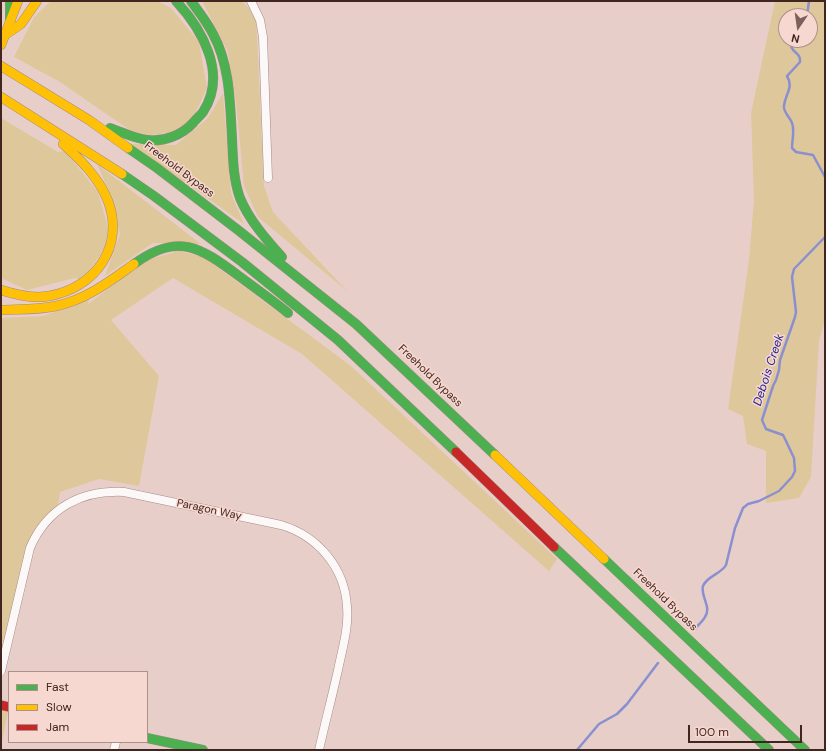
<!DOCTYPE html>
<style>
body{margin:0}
#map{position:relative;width:826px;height:751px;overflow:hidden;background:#e8cec9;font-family:"DM Sans",sans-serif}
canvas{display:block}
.frame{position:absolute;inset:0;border:2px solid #42251e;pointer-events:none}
.legend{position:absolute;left:8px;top:671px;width:140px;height:72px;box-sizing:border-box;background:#f7d8d0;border:1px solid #af9089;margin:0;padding:5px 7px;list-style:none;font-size:12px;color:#42251e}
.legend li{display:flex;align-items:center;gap:8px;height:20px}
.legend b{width:20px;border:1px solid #af9089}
.north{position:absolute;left:778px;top:8px;width:40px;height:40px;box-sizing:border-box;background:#f7d8d0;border:1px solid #af9089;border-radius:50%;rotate:193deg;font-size:11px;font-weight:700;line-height:16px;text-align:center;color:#42251e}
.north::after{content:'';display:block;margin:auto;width:14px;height:18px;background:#7c605a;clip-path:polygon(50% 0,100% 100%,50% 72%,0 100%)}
.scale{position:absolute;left:688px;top:725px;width:114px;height:18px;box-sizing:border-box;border:2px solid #42251e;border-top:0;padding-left:5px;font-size:12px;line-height:14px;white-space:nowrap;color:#42251e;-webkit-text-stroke:3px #f7d8d0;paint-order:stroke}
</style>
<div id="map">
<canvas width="826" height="751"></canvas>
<div class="frame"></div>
<ul class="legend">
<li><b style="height:5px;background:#4caf50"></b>Fast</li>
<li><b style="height:5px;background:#ffc107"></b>Slow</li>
<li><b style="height:5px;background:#c62828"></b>Jam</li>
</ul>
<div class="north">N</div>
<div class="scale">100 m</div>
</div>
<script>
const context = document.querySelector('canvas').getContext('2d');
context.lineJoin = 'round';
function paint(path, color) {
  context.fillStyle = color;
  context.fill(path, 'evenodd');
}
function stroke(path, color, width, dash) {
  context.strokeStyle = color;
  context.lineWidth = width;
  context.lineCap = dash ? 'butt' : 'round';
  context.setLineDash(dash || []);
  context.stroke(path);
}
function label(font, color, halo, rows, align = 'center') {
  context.font = font + ' "DM Sans",sans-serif';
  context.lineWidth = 3;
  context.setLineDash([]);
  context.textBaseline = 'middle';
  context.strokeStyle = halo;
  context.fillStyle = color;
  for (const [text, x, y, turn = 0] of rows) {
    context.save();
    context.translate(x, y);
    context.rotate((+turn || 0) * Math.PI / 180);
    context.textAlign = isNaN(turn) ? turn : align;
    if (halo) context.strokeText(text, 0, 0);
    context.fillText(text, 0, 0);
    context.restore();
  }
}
const green = new Path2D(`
 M 51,1 L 157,1 L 171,8 L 199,42 L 207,88 L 193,118 L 175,132 L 150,135 L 131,131 L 60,82 L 14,57 L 34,17 Z
 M 202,1 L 242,1 L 256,15 L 264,186 L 273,212 L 347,291 L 258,217 L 244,186 L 236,102 L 228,52 Z
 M 775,1 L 825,1 L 825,320 L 819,341 L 811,477 L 799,498 L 766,503 L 766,451 L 747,444 L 743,416 L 728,409 L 749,260 L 754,200 L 751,113 ZM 786,16 L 810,16 L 810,40 L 786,40 Z
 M 223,93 L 231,193 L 244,224 L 131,144 L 176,145 L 208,118 Z
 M 1,118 L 58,152 L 65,151 L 98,192 L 108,227 L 107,245 L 82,281 L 75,278 L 27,290 L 1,278 Z
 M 97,164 L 201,244 L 153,243 L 105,276 L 120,234 L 110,194 Z
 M 179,251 L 204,257 L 351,366 L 557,559 L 549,571 L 302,354 L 173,278 L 111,320 L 159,376 L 139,486 L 99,479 L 60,492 L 57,511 L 29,547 L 1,666 L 1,318 L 43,316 L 89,299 L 88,304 L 146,260 Z
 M 1,705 L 9,707 L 1,745 Z`);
const stream = new Path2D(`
 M 807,16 L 809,1
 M 810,25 L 810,26
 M 792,40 C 788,54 801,50 800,62 L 787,76 C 794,88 785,94 784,106 C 783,112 790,117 792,123 C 795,129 792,140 792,148 L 796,152 L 813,155 L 825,177
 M 695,629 C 698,625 703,621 705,617 C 712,607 700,596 703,586 C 707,576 721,574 726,565 L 735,528 L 743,508 L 748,504 L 759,501 L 779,491 L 792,477 L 795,471 L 794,458 L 786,441 L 783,435 L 766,429 L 762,420 L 773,386 L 776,380 L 779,370 L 780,360 L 795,317 L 796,312 L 792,277 L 794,269 L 825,237
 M 577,750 L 599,724 L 617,714 L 627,704 L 658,663`);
const street = new Path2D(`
 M 251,1 L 260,20 L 263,37 L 268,178
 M 1,671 L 30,548 C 47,508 81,490 124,492 L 281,525 C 318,536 345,568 347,607 C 349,628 342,650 338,670 C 332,697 325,723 319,750
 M 114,750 L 116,742`);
const fast = new Path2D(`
 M 10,1 L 10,22
 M 191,1 C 199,12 207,22 213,34 C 230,65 230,103 232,138 C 233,157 233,179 240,198 C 249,220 266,239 282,257
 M 110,128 C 122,132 135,139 148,140 C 164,142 182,135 193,123 C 196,119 200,116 203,112 C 228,74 202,29 176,1
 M 128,148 L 157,168 L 238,230 L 356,324 L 495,455
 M 122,174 L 154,196 L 242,262 L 338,340 L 456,452
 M 134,264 C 178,232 200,247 239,276 C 255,288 272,300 288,313
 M 554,547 L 769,750
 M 604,559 L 805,750
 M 147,738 L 203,750`);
const slow = new Path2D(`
 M 5,35 L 21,24 L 37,1
 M 1,45 L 18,1
 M 1,66 L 89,120 L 128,148
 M 1,97 L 122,174
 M 1,290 C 17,295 33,299 49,296 C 95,288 125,247 108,201 C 99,178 81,160 63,144
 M 1,310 C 19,309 38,310 56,306 C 86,300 110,281 134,264
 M 495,455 L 604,559`);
const jam = new Path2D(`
 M 456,452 L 554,547
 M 1,705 L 9,707`);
const streetNames = [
 ["Freehold Bypass",179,170,37],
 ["Freehold Bypass",430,376,44],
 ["Paragon Way",209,510,12],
 ["Freehold Bypass",665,600,44]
];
const waterNames = [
 ["Debois Creek",769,370,-72]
];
paint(green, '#dfc79c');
stroke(stream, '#8a90cf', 2.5);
stroke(street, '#a48b87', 9);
stroke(fast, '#a48b87', 10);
stroke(slow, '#a48b87', 10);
stroke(jam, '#a48b87', 10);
stroke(street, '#fcf8f7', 8);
stroke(fast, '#4caf50', 9);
stroke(slow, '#ffc107', 9);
stroke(jam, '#c62828', 9);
label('11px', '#42251e', '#f7d8d0', streetNames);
label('italic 12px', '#222290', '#f7d8d0', waterNames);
</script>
